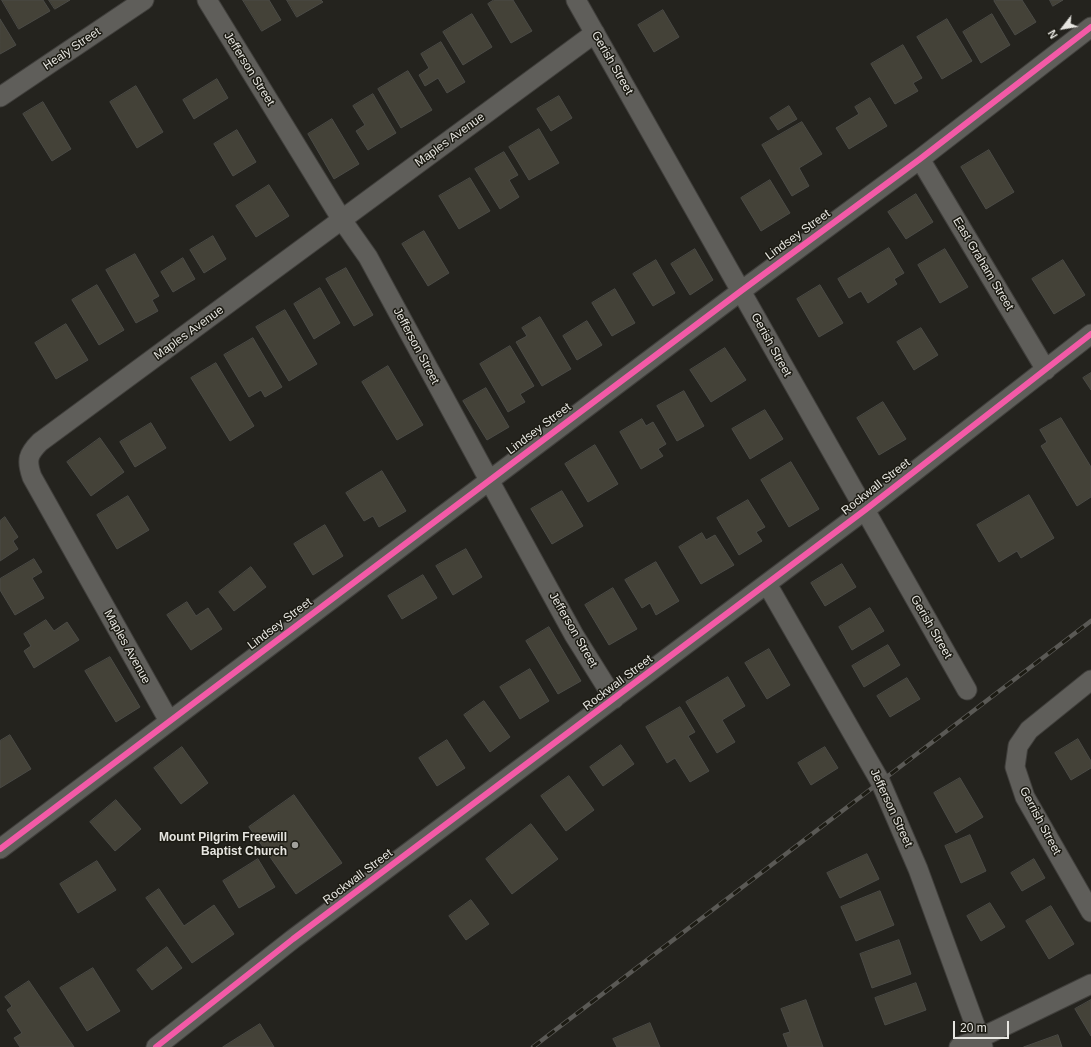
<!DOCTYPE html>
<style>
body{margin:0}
#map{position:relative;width:1091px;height:1047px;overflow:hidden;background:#24231e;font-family:Arial,sans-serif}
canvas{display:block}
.north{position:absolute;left:1043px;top:8px;width:40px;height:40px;-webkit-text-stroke:3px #1c1b13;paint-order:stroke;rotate:239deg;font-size:11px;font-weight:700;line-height:16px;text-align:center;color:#e6e5e0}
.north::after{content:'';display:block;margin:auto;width:14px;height:18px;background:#e6e5e0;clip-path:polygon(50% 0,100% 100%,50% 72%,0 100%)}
.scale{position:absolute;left:953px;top:1021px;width:56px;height:18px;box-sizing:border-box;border:2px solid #e6e5e0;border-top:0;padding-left:5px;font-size:12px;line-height:14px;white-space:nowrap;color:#e6e5e0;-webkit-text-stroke:3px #1c1b13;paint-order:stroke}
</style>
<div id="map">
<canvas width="1091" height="1047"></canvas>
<div class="north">N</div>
<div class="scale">20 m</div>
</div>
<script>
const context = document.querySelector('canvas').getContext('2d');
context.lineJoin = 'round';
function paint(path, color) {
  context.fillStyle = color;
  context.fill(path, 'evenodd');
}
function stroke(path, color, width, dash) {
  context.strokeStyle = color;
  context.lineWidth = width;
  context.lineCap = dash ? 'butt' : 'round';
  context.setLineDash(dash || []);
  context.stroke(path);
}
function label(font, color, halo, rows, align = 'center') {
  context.font = font + ' Arial,sans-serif';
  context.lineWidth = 3;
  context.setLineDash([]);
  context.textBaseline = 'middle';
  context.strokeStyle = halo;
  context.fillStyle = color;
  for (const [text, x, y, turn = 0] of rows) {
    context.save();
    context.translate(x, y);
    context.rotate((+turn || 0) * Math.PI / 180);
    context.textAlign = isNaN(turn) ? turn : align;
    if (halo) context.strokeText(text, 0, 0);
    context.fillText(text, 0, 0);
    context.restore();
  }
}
const building = new Path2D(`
 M 2,0 L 43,0 L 50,11 L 19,29 Z
 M 49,0 L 70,0 L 55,9 Z
 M 243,0 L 269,0 L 281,20 L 262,31 Z
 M 287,0 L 321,0 L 323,2 L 297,17 Z
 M 494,0 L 513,0 L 532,31 L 511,43 L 488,4 Z
 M 996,0 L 1022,0 L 1036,22 L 1015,35 L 994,1 Z
 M 1050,0 L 1063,0 L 1053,6 Z
 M 663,10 L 679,37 L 654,52 L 638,25 Z
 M 472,14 L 492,47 L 463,65 L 443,32 Z
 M 992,14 L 1010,45 L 981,63 L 963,32 Z
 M 0,19 L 16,45 L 0,54 Z
 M 947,19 L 972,61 L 942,79 L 917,37 Z
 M 441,42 L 465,82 L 447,93 L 438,78 L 425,86 L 419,75 L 429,68 L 421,54 Z
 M 903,45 L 922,78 L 913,83 L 918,91 L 895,104 L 871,64 Z
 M 408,71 L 432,110 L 401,128 L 378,89 Z
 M 217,79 L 228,98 L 194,119 L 183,100 Z
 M 136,86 L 163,132 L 137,148 L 110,102 Z
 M 373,94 L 396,133 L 368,150 L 356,131 L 365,125 L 353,106 Z
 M 559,96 L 572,118 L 551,131 L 537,109 Z
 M 870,98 L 887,126 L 849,149 L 836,128 L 859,114 L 855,107 Z
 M 43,102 L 71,149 L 52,161 L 23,114 Z
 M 789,106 L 797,119 L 778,130 L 770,118 Z
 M 332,119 L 359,164 L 334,179 L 308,134 Z
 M 802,122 L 822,154 L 799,168 L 809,186 L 792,196 L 762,145 Z
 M 539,129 L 559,163 L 529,180 L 509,147 Z
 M 237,130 L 256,162 L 233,176 L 214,144 Z
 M 989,150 L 1014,192 L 986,209 L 961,167 Z
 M 504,152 L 518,175 L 509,180 L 519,197 L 500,209 L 475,169 Z
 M 470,178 L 490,211 L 459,229 L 439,196 Z
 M 770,180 L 790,213 L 761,231 L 741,198 Z
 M 269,185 L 289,216 L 256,237 L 236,206 Z
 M 916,194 L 933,222 L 906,239 L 888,212 Z
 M 424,231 L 449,273 L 428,286 L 402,244 Z
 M 213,236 L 226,259 L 204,273 L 190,250 Z
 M 889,248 L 904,273 L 894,279 L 897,284 L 868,303 L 861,291 L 849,298 L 838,279 Z
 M 695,249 L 713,280 L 690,295 L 671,264 Z
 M 945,249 L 968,287 L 940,303 L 918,265 Z
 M 135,254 L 159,296 L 152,300 L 158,311 L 136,323 L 106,270 Z
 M 183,258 L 195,279 L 173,292 L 161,272 Z
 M 656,260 L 675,293 L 653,306 L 633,274 Z
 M 1063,260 L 1085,295 L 1054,314 L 1032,279 Z
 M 346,268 L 373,315 L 354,326 L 326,279 Z
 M 97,285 L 124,330 L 99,345 L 72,300 Z
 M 820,285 L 843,323 L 819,337 L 797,299 Z
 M 320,288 L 340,323 L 314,339 L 294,304 Z
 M 615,289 L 635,323 L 612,336 L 592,303 Z
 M 285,310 L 317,364 L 289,381 L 256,327 Z
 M 540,317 L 571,369 L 542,386 L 516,342 L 527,336 L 522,328 Z
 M 587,321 L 602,345 L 577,360 L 563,336 Z
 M 66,324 L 88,360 L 56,379 L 35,343 Z
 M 921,328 L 938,355 L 914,370 L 897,342 Z
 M 253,338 L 282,387 L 265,397 L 261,390 L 249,397 L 224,355 Z
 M 510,346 L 534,386 L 520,394 L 525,402 L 508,412 L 480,364 Z
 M 725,348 L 746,380 L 711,402 L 690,370 Z
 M 216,363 L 254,426 L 230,441 L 191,378 Z
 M 388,366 L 423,425 L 397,440 L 362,382 Z
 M 1091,373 L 1091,390 L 1083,378 Z
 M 486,388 L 509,427 L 487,440 L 463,401 Z
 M 684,391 L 704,426 L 677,441 L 657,406 Z
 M 883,402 L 906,439 L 879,455 L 857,418 Z
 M 765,410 L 783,439 L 750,459 L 732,429 Z
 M 1061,418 L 1091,467 L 1091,497 L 1077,506 L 1041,446 L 1047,442 L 1040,430 Z
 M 642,419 L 646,426 L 653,422 L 666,444 L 658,449 L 663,456 L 641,469 L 620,432 Z
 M 151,423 L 166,448 L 135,467 L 120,442 Z
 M 100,438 L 124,472 L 91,496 L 67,462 Z
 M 595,445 L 618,484 L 588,502 L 565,464 Z
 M 791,462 L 819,509 L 789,527 L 761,480 Z
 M 382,471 L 406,511 L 379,527 L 373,516 L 364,521 L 346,493 Z
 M 562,491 L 583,526 L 552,544 L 531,509 Z
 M 1029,495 L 1054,538 L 1021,558 L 1017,551 L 999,562 L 977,525 Z
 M 128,496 L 149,530 L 117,549 L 97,515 Z
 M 748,500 L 765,527 L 756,532 L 762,541 L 739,555 L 717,518 Z
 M 5,517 L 18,537 L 13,541 L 18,549 L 0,561 L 0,521 Z
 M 325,525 L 343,556 L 313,575 L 294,544 Z
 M 702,533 L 706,540 L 715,535 L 734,565 L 701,584 L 679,547 Z
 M 466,549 L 482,577 L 453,595 L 436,566 Z
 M 34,559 L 42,572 L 32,578 L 44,598 L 15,615 L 0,590 L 0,579 Z
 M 656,562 L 679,601 L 656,615 L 650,603 L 642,608 L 625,580 Z
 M 842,564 L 856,587 L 825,606 L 811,583 Z
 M 251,567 L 266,587 L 234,611 L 219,592 Z
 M 423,575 L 437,598 L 402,619 L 388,596 Z
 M 613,588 L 637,629 L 609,645 L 585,605 Z
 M 187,602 L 196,616 L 208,608 L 222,629 L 191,650 L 167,615 Z
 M 870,608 L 884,631 L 852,650 L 839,627 Z
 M 46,620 L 54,631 L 67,622 L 79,640 L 34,668 L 24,651 L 31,646 L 24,634 Z
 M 549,627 L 581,681 L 558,694 L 526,641 Z
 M 888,645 L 900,665 L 864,687 L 852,666 Z
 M 769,649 L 790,685 L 767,699 L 745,663 Z
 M 110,657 L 140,707 L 116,722 L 85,671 Z
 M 530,669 L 549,701 L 520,719 L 500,687 Z
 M 728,677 L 745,706 L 722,720 L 735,742 L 717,753 L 686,702 Z
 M 907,678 L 920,699 L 890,717 L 877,696 Z
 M 484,701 L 510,737 L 490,752 L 464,715 Z
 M 680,707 L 695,732 L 688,736 L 709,771 L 690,782 L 675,758 L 667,763 L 646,727 Z
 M 10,735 L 31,769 L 0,788 L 0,741 Z
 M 1078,739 L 1091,761 L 1091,768 L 1071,780 L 1055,753 Z
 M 447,740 L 465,768 L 437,786 L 419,758 Z
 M 621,745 L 634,764 L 603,786 L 590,767 Z
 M 182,747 L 208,783 L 181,804 L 154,768 Z
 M 825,747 L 838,768 L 811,785 L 798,763 Z
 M 569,776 L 594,810 L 566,831 L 541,796 Z
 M 960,778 L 983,817 L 956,833 L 934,793 Z
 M 294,795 L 342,863 L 296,894 L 249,827 Z
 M 116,800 L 141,829 L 115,851 L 90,822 Z
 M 531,824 L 558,859 L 512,894 L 486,859 Z
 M 970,835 L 986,871 L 961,883 L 945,846 Z
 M 867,854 L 879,879 L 840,898 L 827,873 Z
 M 258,859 L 275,887 L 239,908 L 223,881 Z
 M 1034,859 L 1045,878 L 1022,891 L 1011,873 Z
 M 97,861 L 116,890 L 78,913 L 60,884 Z
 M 159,889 L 184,926 L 214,905 L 234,934 L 192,963 L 146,898 Z
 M 880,891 L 894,925 L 856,941 L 841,907 Z
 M 471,900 L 489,924 L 466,940 L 449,916 Z
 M 990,903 L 1005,927 L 981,941 L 967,916 Z
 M 1051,906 L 1074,944 L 1049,959 L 1026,921 Z
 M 899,940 L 911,974 L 872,988 L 860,954 Z
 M 167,947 L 182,968 L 152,990 L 137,970 Z
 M 93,968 L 120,1011 L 87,1031 L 60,988 Z
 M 29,981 L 74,1047 L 20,1047 L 14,1038 L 22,1033 L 7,1010 L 12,1006 L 5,997 Z
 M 916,983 L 926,1010 L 885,1025 L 875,998 Z
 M 806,1000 L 823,1047 L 788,1047 L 783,1034 L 790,1032 L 781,1009 Z
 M 1091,1000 L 1091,1036 L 1075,1009 Z
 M 650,1023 L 660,1047 L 617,1047 L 613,1039 Z
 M 260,1024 L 274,1047 L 223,1047 Z
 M 1058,1035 L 1062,1047 L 1024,1047 Z`);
const street = new Path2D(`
 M 207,0 L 342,220 L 368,257 L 489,480 L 574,635 L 614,699
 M 576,0 L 967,690
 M 0,97 L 144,0
 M 920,159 L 1046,370
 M 767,584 L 880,781 L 918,869 L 983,1047
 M 1091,680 L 1029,730 L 1018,746 L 1015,767 L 1025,797 L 1091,912
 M 169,721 L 32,477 C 26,460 28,454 40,442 L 595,33
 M 0,849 L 741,291 L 920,159 L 1091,27
 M 156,1047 L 293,939 L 865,510 L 1091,334
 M 959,1047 L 980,1038 L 1091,984`);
const rail = new Path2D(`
 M 533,1047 L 1091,621`);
const cycleway = new Path2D(`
 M 0,849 L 741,291 L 920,159 L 1091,27
 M 156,1047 L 293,939 L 865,510 L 1091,334`);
const markers = [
 [295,845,4,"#a2a19c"]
];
const streetNames = [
 ["Healy Street",72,49,-34],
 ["Gerish Street",612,63,60],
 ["Jefferson Street",249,69,58],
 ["Maples Avenue",450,140,-36],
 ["Lindsey Street",798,235,-36],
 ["East Graham Street",983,264,59],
 ["Maples Avenue",189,333,-36],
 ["Gerish Street",771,345,61],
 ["Jefferson Street",416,346,62],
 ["Lindsey Street",539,429,-37],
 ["Rockwall Street",876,487,-38],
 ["Lindsey Street",280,624,-37],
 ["Gerish Street",931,627,60],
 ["Jefferson Street",573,630,60],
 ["Maples Avenue",127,647,61],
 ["Rockwall Street",618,683,-37],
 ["Jefferson Street",891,808,65],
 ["Gerrish Street",1040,821,62],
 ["Rockwall Street",358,877,-37]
];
const poiNames = [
 ["Mount Pilgrim Freewill",287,838],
 ["Baptist Church",287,852]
];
paint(building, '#444238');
stroke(building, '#4b4b47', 1);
stroke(street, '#403f3c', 21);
stroke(street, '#5f5e5a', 19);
stroke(rail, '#5a5955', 4.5);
stroke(rail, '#1c1b13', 3, [9]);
stroke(cycleway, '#f35aa7', 6);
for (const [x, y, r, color] of markers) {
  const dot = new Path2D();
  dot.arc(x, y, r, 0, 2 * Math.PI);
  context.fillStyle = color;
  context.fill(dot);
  stroke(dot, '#1c1b13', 1.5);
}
label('12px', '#e6e5e0', '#1c1b13', streetNames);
label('bold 12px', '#e6e5e0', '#1c1b13', poiNames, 'right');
</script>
